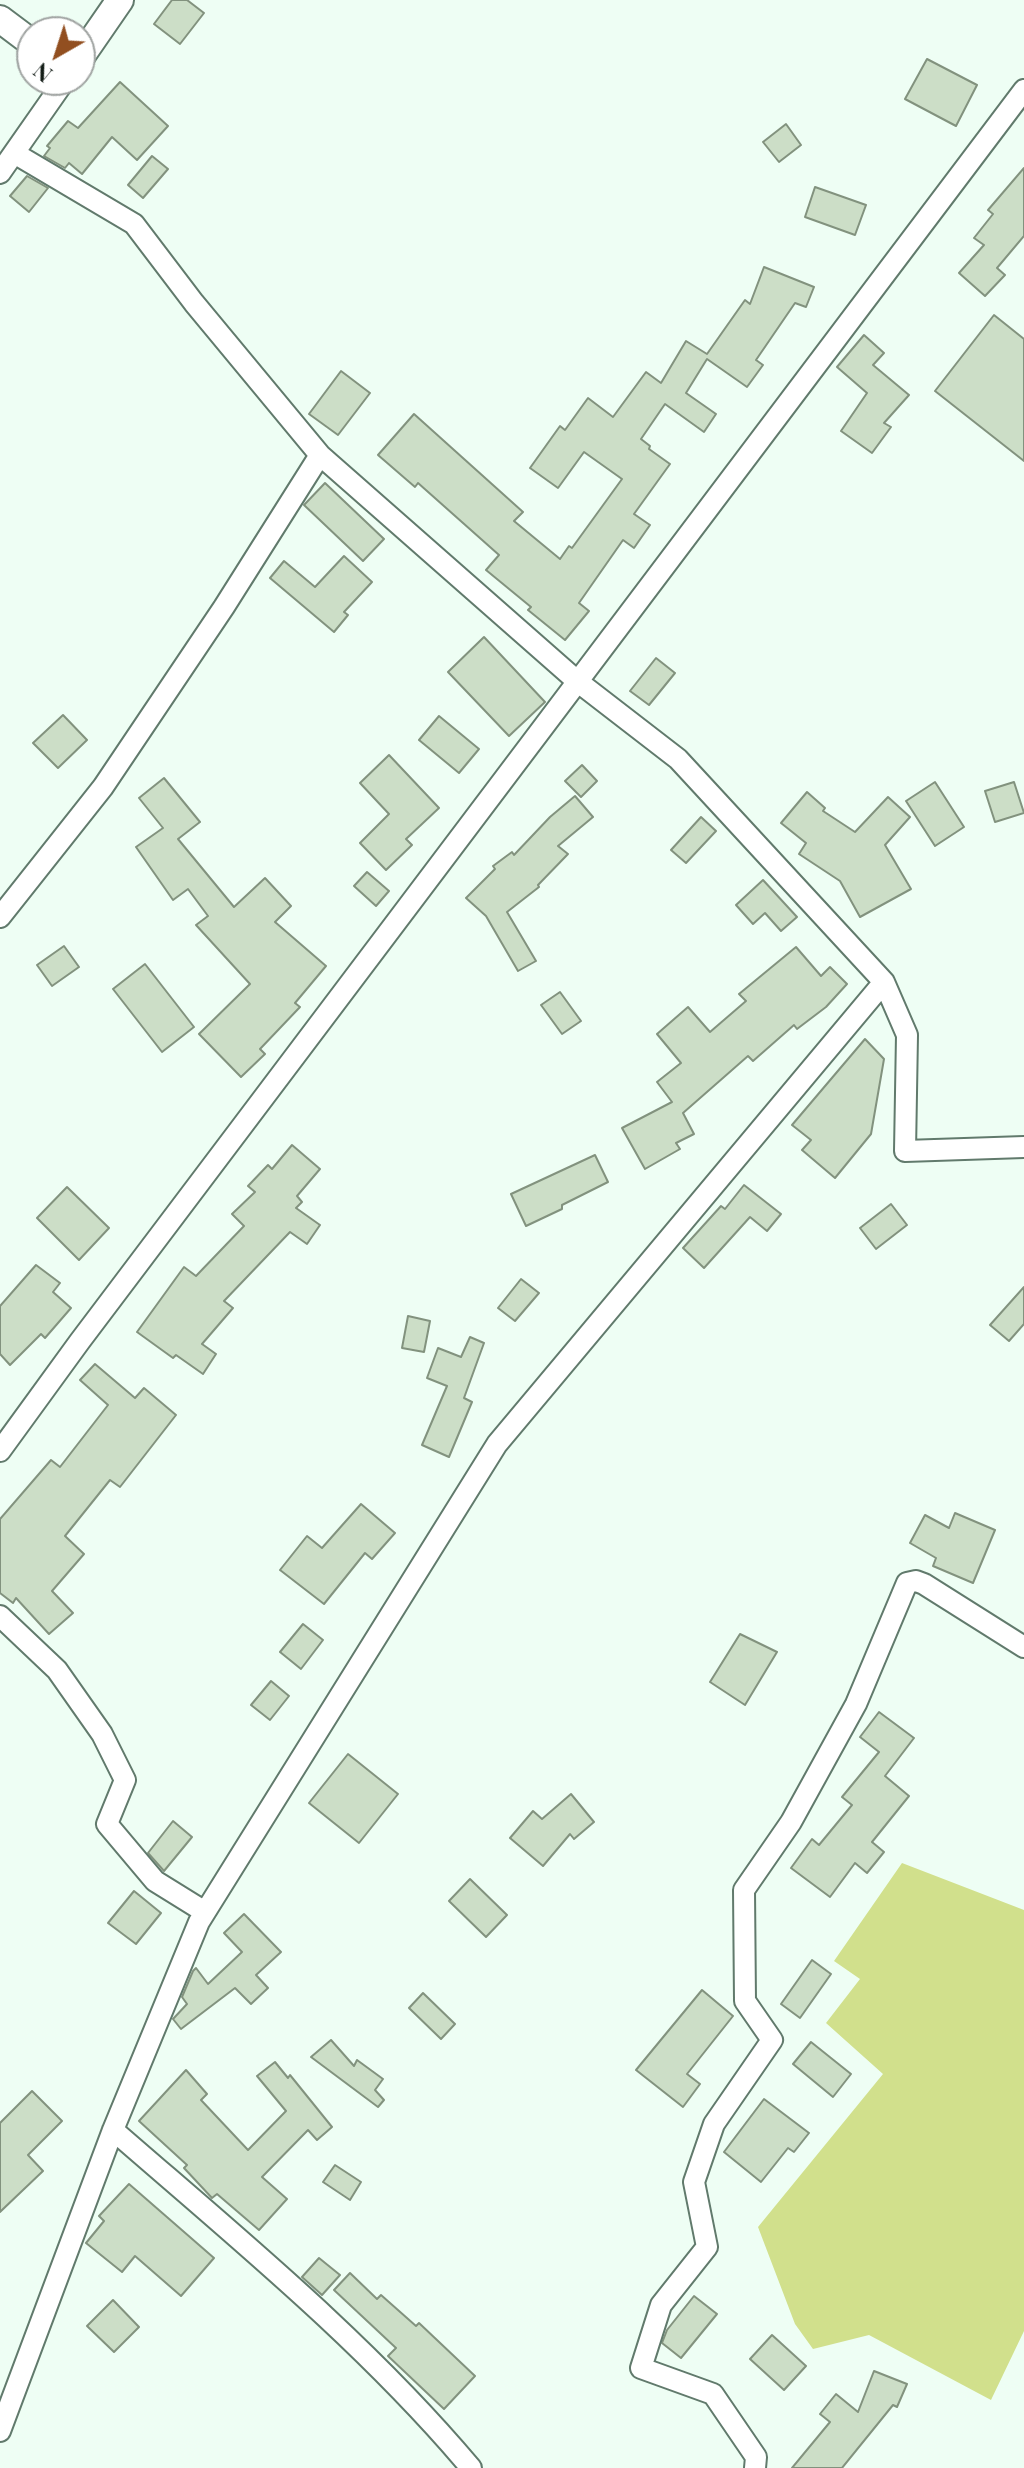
<!DOCTYPE html>
<style>
body{margin:0}
#map{position:relative;width:1024px;height:2468px;overflow:hidden;background:#eefef4;font-family:"Playfair Display",serif}
canvas{display:block}
.north{position:absolute;left:16px;top:16px;width:80px;height:80px;box-sizing:border-box;background:#fff;border:2px solid #a0a4a2;border-radius:50%;rotate:219deg;font-size:22px;font-weight:700;line-height:32px;text-align:center;color:#121c16}
.north::after{content:'';display:block;margin:auto;width:28px;height:36px;background:#924f20;clip-path:polygon(50% 0,100% 100%,50% 72%,0 100%)}
</style>
<div id="map">
<canvas width="1024" height="2468"></canvas>
<div class="north">N</div>
</div>
<script>
const context = document.querySelector('canvas').getContext('2d');
context.lineJoin = 'round';
function paint(path, color) {
  context.fillStyle = color;
  context.fill(path, 'evenodd');
}
function stroke(path, color, width, dash) {
  context.strokeStyle = color;
  context.lineWidth = width;
  context.lineCap = dash ? 'butt' : 'round';
  context.setLineDash(dash || []);
  context.stroke(path);
}
const green = new Path2D(`
 M 902,1863 L 1024,1910 L 1024,2331 L 991,2400 L 869,2335 L 813,2349 L 795,2324 L 758,2227 L 883,2074 L 826,2023 L 860,1979 L 834,1961 Z`);
const building = new Path2D(`
 M 172,0 L 187,0 L 204,13 L 180,44 L 154,24 Z
 M 927,59 L 977,85 L 956,126 L 905,99 Z
 M 120,82 L 168,126 L 137,160 L 112,137 L 82,174 L 69,163 L 65,168 L 44,156 L 50,148 L 47,146 L 68,121 L 78,128 Z
 M 786,124 L 801,145 L 779,162 L 763,142 Z
 M 152,156 L 168,169 L 143,198 L 128,185 Z
 M 1024,168 L 1024,236 L 997,268 L 1005,275 L 985,296 L 959,273 L 984,245 L 974,238 L 993,214 L 988,210 Z
 M 27,176 L 48,188 L 29,212 L 10,196 Z
 M 815,187 L 866,205 L 855,235 L 805,217 Z
 M 764,267 L 814,287 L 806,307 L 795,303 L 756,360 L 763,365 L 747,387 L 707,359 L 686,393 L 716,414 L 704,432 L 665,404 L 641,439 L 650,446 L 649,449 L 670,464 L 634,514 L 650,525 L 634,548 L 623,540 L 579,603 L 589,611 L 565,640 L 528,610 L 531,607 L 486,570 L 499,555 L 418,483 L 415,487 L 378,455 L 414,414 L 523,512 L 514,521 L 560,559 L 569,546 L 572,548 L 622,479 L 584,452 L 558,488 L 530,468 L 560,426 L 565,430 L 588,398 L 613,417 L 646,372 L 661,383 L 686,341 L 707,354 L 745,300 L 750,304 Z
 M 994,315 L 1024,339 L 1024,461 L 935,391 Z
 M 864,335 L 884,353 L 873,365 L 909,395 L 884,423 L 891,427 L 872,453 L 841,431 L 867,393 L 837,367 Z
 M 341,371 L 370,393 L 338,435 L 309,414 Z
 M 325,483 L 384,539 L 363,561 L 304,505 Z
 M 344,556 L 372,582 L 344,612 L 348,615 L 334,632 L 270,578 L 284,561 L 315,587 Z
 M 484,637 L 545,702 L 509,736 L 448,672 Z
 M 656,658 L 675,673 L 649,705 L 630,691 Z
 M 63,715 L 87,740 L 58,768 L 33,743 Z
 M 439,716 L 479,749 L 459,773 L 419,740 Z
 M 389,755 L 439,808 L 406,839 L 412,845 L 386,870 L 360,843 L 389,814 L 360,783 Z
 M 582,765 L 597,781 L 581,797 L 565,781 Z
 M 164,778 L 200,822 L 178,839 L 234,907 L 265,878 L 291,906 L 275,922 L 326,966 L 295,1003 L 300,1007 L 260,1049 L 265,1054 L 241,1077 L 199,1034 L 250,984 L 196,925 L 208,916 L 188,889 L 173,900 L 136,847 L 163,828 L 139,798 Z
 M 935,782 L 964,827 L 935,846 L 906,801 Z
 M 1014,782 L 1024,813 L 995,822 L 985,791 Z
 M 807,792 L 825,808 L 823,811 L 855,832 L 888,797 L 910,817 L 885,845 L 911,889 L 860,917 L 840,881 L 799,854 L 806,843 L 781,823 Z
 M 575,796 L 593,817 L 558,846 L 568,854 L 538,885 L 539,887 L 507,912 L 536,961 L 518,971 L 486,916 L 466,898 L 495,869 L 493,866 L 512,852 L 514,855 L 550,817 Z
 M 701,817 L 716,831 L 686,863 L 671,850 Z
 M 367,872 L 389,891 L 376,906 L 354,886 Z
 M 763,880 L 797,917 L 781,931 L 765,913 L 753,924 L 736,905 Z
 M 64,946 L 79,967 L 52,986 L 37,965 Z
 M 796,947 L 821,976 L 830,967 L 847,984 L 826,1007 L 797,1029 L 794,1025 L 753,1061 L 748,1056 L 683,1113 L 694,1134 L 676,1143 L 680,1149 L 645,1169 L 622,1128 L 672,1102 L 657,1082 L 681,1063 L 657,1034 L 688,1007 L 710,1032 L 746,1001 L 739,994 Z
 M 145,964 L 194,1027 L 162,1052 L 113,989 Z
 M 560,992 L 581,1021 L 562,1034 L 541,1005 Z
 M 865,1039 L 884,1059 L 871,1134 L 835,1178 L 802,1150 L 811,1140 L 792,1125 Z
 M 292,1145 L 320,1169 L 297,1196 L 302,1202 L 296,1208 L 320,1225 L 307,1244 L 290,1232 L 224,1301 L 233,1308 L 202,1344 L 216,1354 L 203,1374 L 176,1355 L 173,1358 L 137,1332 L 184,1267 L 196,1276 L 244,1226 L 232,1214 L 255,1192 L 248,1186 L 268,1165 L 272,1169 Z
 M 595,1155 L 608,1182 L 562,1205 L 562,1209 L 526,1226 L 511,1194 Z
 M 744,1185 L 781,1214 L 767,1231 L 750,1217 L 704,1268 L 683,1248 L 721,1206 L 725,1209 Z
 M 67,1187 L 109,1228 L 79,1260 L 37,1218 Z
 M 891,1204 L 907,1225 L 876,1249 L 860,1228 Z
 M 36,1265 L 60,1283 L 53,1292 L 71,1308 L 45,1338 L 41,1334 L 10,1365 L 0,1354 L 0,1306 Z
 M 521,1279 L 539,1293 L 515,1321 L 498,1308 Z
 M 1024,1287 L 1024,1324 L 1009,1341 L 990,1325 Z
 M 408,1316 L 430,1321 L 424,1352 L 402,1348 Z
 M 470,1337 L 484,1343 L 464,1398 L 472,1402 L 449,1457 L 422,1445 L 447,1386 L 427,1378 L 438,1348 L 461,1357 Z
 M 95,1364 L 135,1398 L 144,1388 L 176,1415 L 120,1487 L 110,1480 L 65,1536 L 84,1554 L 52,1591 L 73,1613 L 49,1634 L 16,1598 L 13,1603 L 0,1593 L 0,1519 L 51,1460 L 60,1467 L 108,1405 L 80,1380 Z
 M 361,1504 L 395,1533 L 372,1559 L 365,1553 L 324,1604 L 280,1570 L 307,1536 L 322,1548 Z
 M 955,1513 L 995,1530 L 973,1583 L 933,1566 L 936,1558 L 910,1543 L 925,1515 L 949,1528 Z
 M 303,1624 L 323,1640 L 301,1669 L 280,1652 Z
 M 740,1634 L 777,1652 L 745,1705 L 710,1682 Z
 M 271,1681 L 289,1696 L 270,1720 L 251,1705 Z
 M 879,1712 L 914,1738 L 885,1776 L 909,1796 L 872,1842 L 884,1852 L 867,1873 L 855,1863 L 830,1897 L 791,1868 L 812,1839 L 819,1845 L 852,1805 L 842,1797 L 879,1752 L 860,1737 Z
 M 348,1754 L 398,1794 L 359,1843 L 309,1803 Z
 M 571,1794 L 594,1822 L 574,1839 L 570,1834 L 543,1866 L 510,1838 L 533,1811 L 542,1819 Z
 M 173,1821 L 192,1837 L 164,1871 L 148,1853 Z
 M 470,1879 L 507,1915 L 486,1937 L 449,1901 Z
 M 134,1891 L 161,1913 L 136,1944 L 108,1923 Z
 M 244,1914 L 281,1952 L 256,1975 L 268,1988 L 251,2004 L 235,1988 L 181,2029 L 173,2019 L 187,2004 L 182,1997 L 193,1971 L 196,1968 L 208,1984 L 242,1952 L 224,1933 Z
 M 812,1960 L 831,1974 L 800,2018 L 781,2004 Z
 M 702,1990 L 733,2016 L 687,2074 L 700,2084 L 683,2107 L 636,2070 Z
 M 423,1993 L 455,2024 L 441,2039 L 409,2008 Z
 M 331,2040 L 354,2066 L 357,2060 L 383,2079 L 375,2090 L 384,2100 L 378,2107 L 311,2057 Z
 M 811,2042 L 851,2074 L 833,2097 L 793,2064 Z
 M 275,2062 L 288,2078 L 290,2075 L 332,2127 L 317,2140 L 308,2130 L 262,2177 L 287,2199 L 259,2230 L 217,2194 L 212,2198 L 184,2168 L 187,2165 L 139,2121 L 186,2070 L 207,2094 L 201,2100 L 248,2150 L 286,2111 L 257,2076 Z
 M 32,2091 L 62,2121 L 28,2155 L 43,2171 L 0,2212 L 0,2123 Z
 M 764,2099 L 809,2133 L 794,2152 L 788,2148 L 761,2182 L 724,2152 Z
 M 335,2165 L 361,2182 L 350,2200 L 323,2182 Z
 M 129,2184 L 214,2258 L 181,2296 L 135,2256 L 122,2272 L 86,2243 L 104,2221 L 99,2216 Z
 M 319,2258 L 340,2275 L 322,2295 L 302,2277 Z
 M 350,2273 L 377,2299 L 381,2295 L 416,2326 L 419,2323 L 475,2376 L 444,2409 L 388,2356 L 396,2348 L 334,2290 Z
 M 694,2296 L 717,2314 L 681,2358 L 662,2343 L 667,2330 Z
 M 113,2300 L 139,2327 L 114,2352 L 87,2326 Z
 M 772,2335 L 806,2366 L 784,2390 L 750,2359 Z
 M 874,2371 L 907,2384 L 897,2407 L 893,2405 L 842,2468 L 792,2468 L 830,2422 L 820,2414 L 836,2394 L 858,2412 Z`);
const minor = new Path2D(`
 M 14,153 L 134,224 L 194,303 L 320,455 L 577,681 L 678,759 L 884,982 L 907,1035 L 905,1151 L 1024,1147
 M 0,173 L 65,80
 M 0,917 L 103,787 L 224,607 L 320,455
 M 0,1451 L 80,1341 L 1024,90
 M 0,1616 L 57,1670 L 102,1734 L 125,1780 L 107,1824 L 155,1881 L 205,1912
 M 113,2130 C 236,2237 366,2343 471,2468
 M 0,2431 L 113,2130 L 199,1922 L 497,1444 L 884,982
 M 755,2468 L 756,2457 L 713,2394 L 641,2368 L 661,2305 L 707,2247 L 694,2182 L 714,2124 L 772,2040 L 745,2001 L 744,1890 L 791,1822 L 856,1704 L 907,1583 L 916,1581 L 924,1584 L 1024,1647`);
const tertiary = new Path2D(`
 M 0,19 L 32,43
 M 80,58 L 120,0`);
paint(green, '#d1e08c');
paint(building, '#ccdec7');
stroke(building, '#82927e', 2);
stroke(minor, '#617a6c', 24);
stroke(tertiary, '#617a6c', 30);
stroke(minor, '#fff', 20);
stroke(tertiary, '#fff', 26);
</script>
